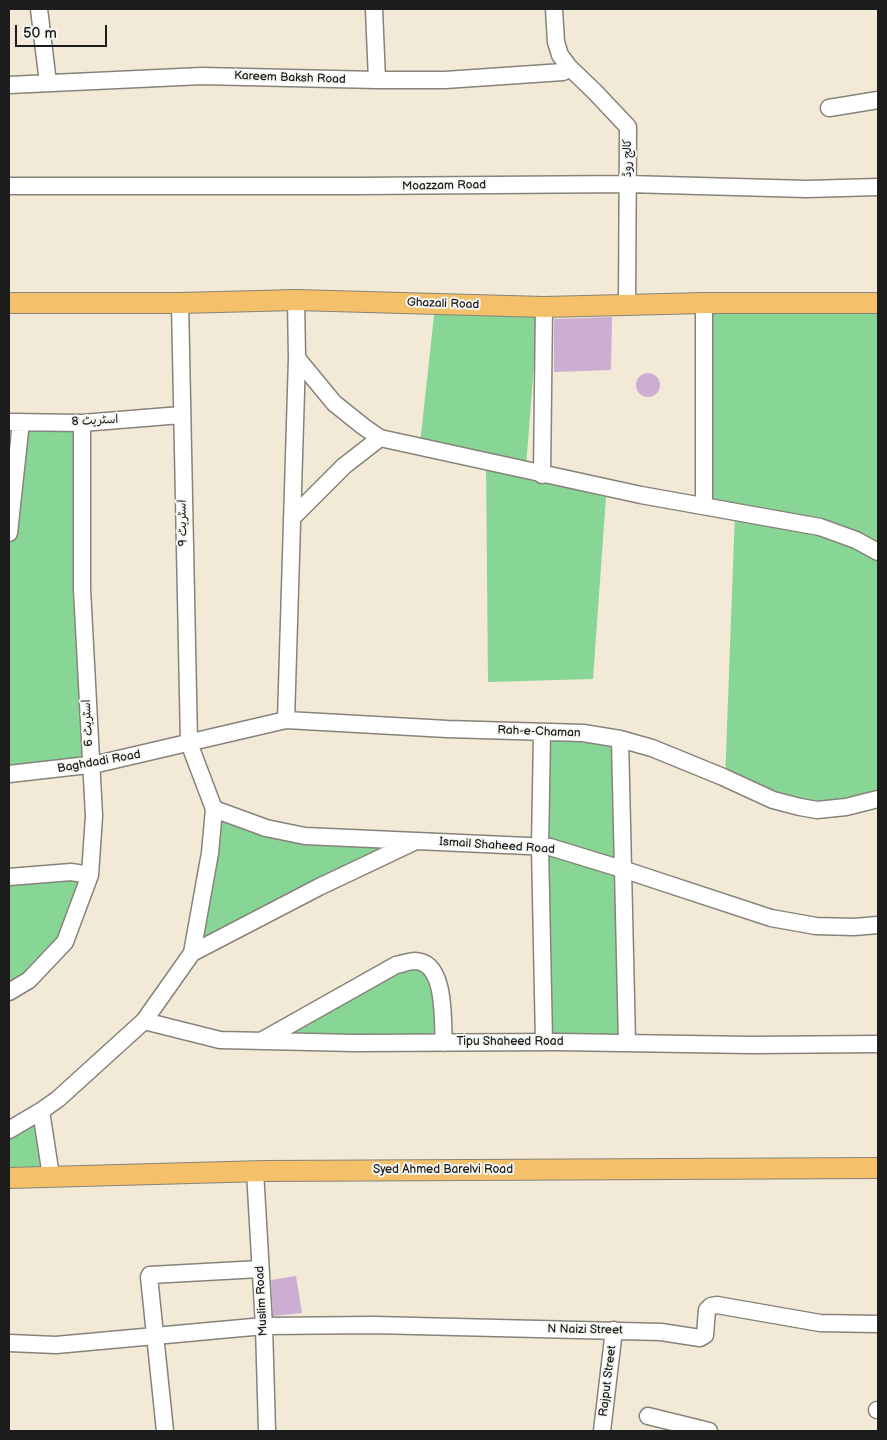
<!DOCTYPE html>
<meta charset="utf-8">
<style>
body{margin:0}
#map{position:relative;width:887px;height:1440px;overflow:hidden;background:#f2ead7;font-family:"Balsamiq Sans",sans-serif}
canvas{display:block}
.frame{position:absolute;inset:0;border:10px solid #1c1c1c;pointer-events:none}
.scale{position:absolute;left:15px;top:25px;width:92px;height:22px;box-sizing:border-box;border:2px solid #1c1c1c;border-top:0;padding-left:6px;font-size:15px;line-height:18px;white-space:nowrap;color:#1c1c1c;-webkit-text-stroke:4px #f6f6f2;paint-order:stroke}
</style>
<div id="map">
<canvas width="887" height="1440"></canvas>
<div class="frame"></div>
<div class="scale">50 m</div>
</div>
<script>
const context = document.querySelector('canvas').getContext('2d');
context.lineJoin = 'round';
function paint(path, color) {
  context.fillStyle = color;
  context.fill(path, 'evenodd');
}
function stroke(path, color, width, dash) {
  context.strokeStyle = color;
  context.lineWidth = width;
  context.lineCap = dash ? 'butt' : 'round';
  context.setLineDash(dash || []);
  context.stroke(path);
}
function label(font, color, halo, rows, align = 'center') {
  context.font = font + ' "Balsamiq Sans","Playpen Sans Arabic",sans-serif';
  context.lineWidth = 4;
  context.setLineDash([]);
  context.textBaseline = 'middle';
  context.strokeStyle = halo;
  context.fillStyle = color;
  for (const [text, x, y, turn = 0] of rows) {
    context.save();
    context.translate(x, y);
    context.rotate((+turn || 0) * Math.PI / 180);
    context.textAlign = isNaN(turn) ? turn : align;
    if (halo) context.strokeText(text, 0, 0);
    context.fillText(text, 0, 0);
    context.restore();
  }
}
const green = new Path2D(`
 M 700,303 L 878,303 L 878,799 L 822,809 L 725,780 L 735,512 L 698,505 Z
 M 435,306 L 538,313 L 526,467 L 420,444 Z
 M 21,422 L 82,423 L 97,764 L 9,774 L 9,533 Z
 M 486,466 L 606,497 L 593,679 L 488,682 Z
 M 542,733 L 623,745 L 627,1043 L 544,1042 Z
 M 212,805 L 266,828 L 418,840 L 192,953 Z
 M 90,875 L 65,942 L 9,992 L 9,877 Z
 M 426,964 L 444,1043 L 261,1041 L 396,965 Z
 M 41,1111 L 51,1176 L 9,1178 L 9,1131 Z`);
const building = new Path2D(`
 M 612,317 L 611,370 L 554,372 L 554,319 Z
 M636 385a12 12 0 1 1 24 0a12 12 0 1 1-24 0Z
 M 296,1276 L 302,1313 L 273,1316 L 271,1280 Z`);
const minor = new Path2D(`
 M 39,9 L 48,83
 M 374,9 L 377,80
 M 554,9 L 556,42 L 560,55 L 569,67 L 595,92 L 628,127 L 627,306
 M 9,85 L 202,76 L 377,80 L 445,80 L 563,72 L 569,67
 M 829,108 L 878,100
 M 9,186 L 356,186 L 628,184 L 807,189 L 878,187
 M 180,303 L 189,743 L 214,809 L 266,828 L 305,836 L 550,847 L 622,869 L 771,918 L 816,926 L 854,927 L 878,925
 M 297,358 L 334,403 L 364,427 L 380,438 L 641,495 L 820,527 L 856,540 L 878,552
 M 9,422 L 82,423 L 181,415
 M 542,475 L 544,307
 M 704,506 L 704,303
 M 292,518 L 344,466 L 380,438
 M 9,533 L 21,422
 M 286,720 L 297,358 L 296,300
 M 542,733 L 540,847 L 544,1042
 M 620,739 L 627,1043
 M 9,774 L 97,764 L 286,720 L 447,729 L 583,733 L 620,739 L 652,748 L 723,777 L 773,800 L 800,807 L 817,810 L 846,807 L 878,799
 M 9,877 L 71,872 L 90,875
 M 192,953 L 319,887 L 416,841
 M 9,992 L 29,980 L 65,942 L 90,875 L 94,816 L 82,589 L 82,423
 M 144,1021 L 220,1040 L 355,1043 L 558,1042 L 751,1045 L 878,1044
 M 261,1041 L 396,965 C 402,964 409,961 415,961 C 447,962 442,1021 444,1043
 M 41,1111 L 51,1176
 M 9,1130 L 41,1111 L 58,1099 L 144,1021 L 192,953 L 210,853 L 214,809
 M 255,1171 L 264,1326 L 267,1431
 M 9,1343 L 56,1345 L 264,1326 L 374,1325 L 661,1332 L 700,1338 L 705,1335 L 707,1310 L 711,1306 L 717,1305 L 820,1323 L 878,1324
 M 877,1410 L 878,1410
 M 648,1416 L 709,1431
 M 165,1431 L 149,1277 L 150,1275 L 260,1269
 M 602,1431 L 614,1330`);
const major = new Path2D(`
 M 9,303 L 180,303 L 296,300 L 544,307 L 704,303 L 878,303
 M 9,1178 L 264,1171 L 878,1168`);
const streetNames = [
 ["Kareem Baksh Road",290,78,2],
 ["کالج روڈ",628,158,-90],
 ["Moazzam Road",444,186,-1],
 ["Ghazali Road",443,304,2],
 ["اسٹریٹ 8",95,421,-3],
 ["اسٹریٹ 9",183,523,-91],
 ["اسٹریٹ 6",88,723,-93],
 ["Rah-e-Chaman",539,732,2],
 ["Baghdadi Road",99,762,-10],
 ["Ismail Shaheed Road",497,846,4],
 ["Tipu Shaheed Road",510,1042],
 ["Syed Ahmed Barelvi Road",443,1170],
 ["Muslim Road",262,1301,-93],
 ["N Naizi Street",585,1330,1],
 ["Rajput Street",608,1381,-83]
];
paint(green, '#88d695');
paint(building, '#ccaed3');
stroke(minor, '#87837a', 19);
stroke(major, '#87837a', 22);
stroke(minor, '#fff', 16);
stroke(major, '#f4c16a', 20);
label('12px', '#1c1c1c', '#f6f6f2', streetNames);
</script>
